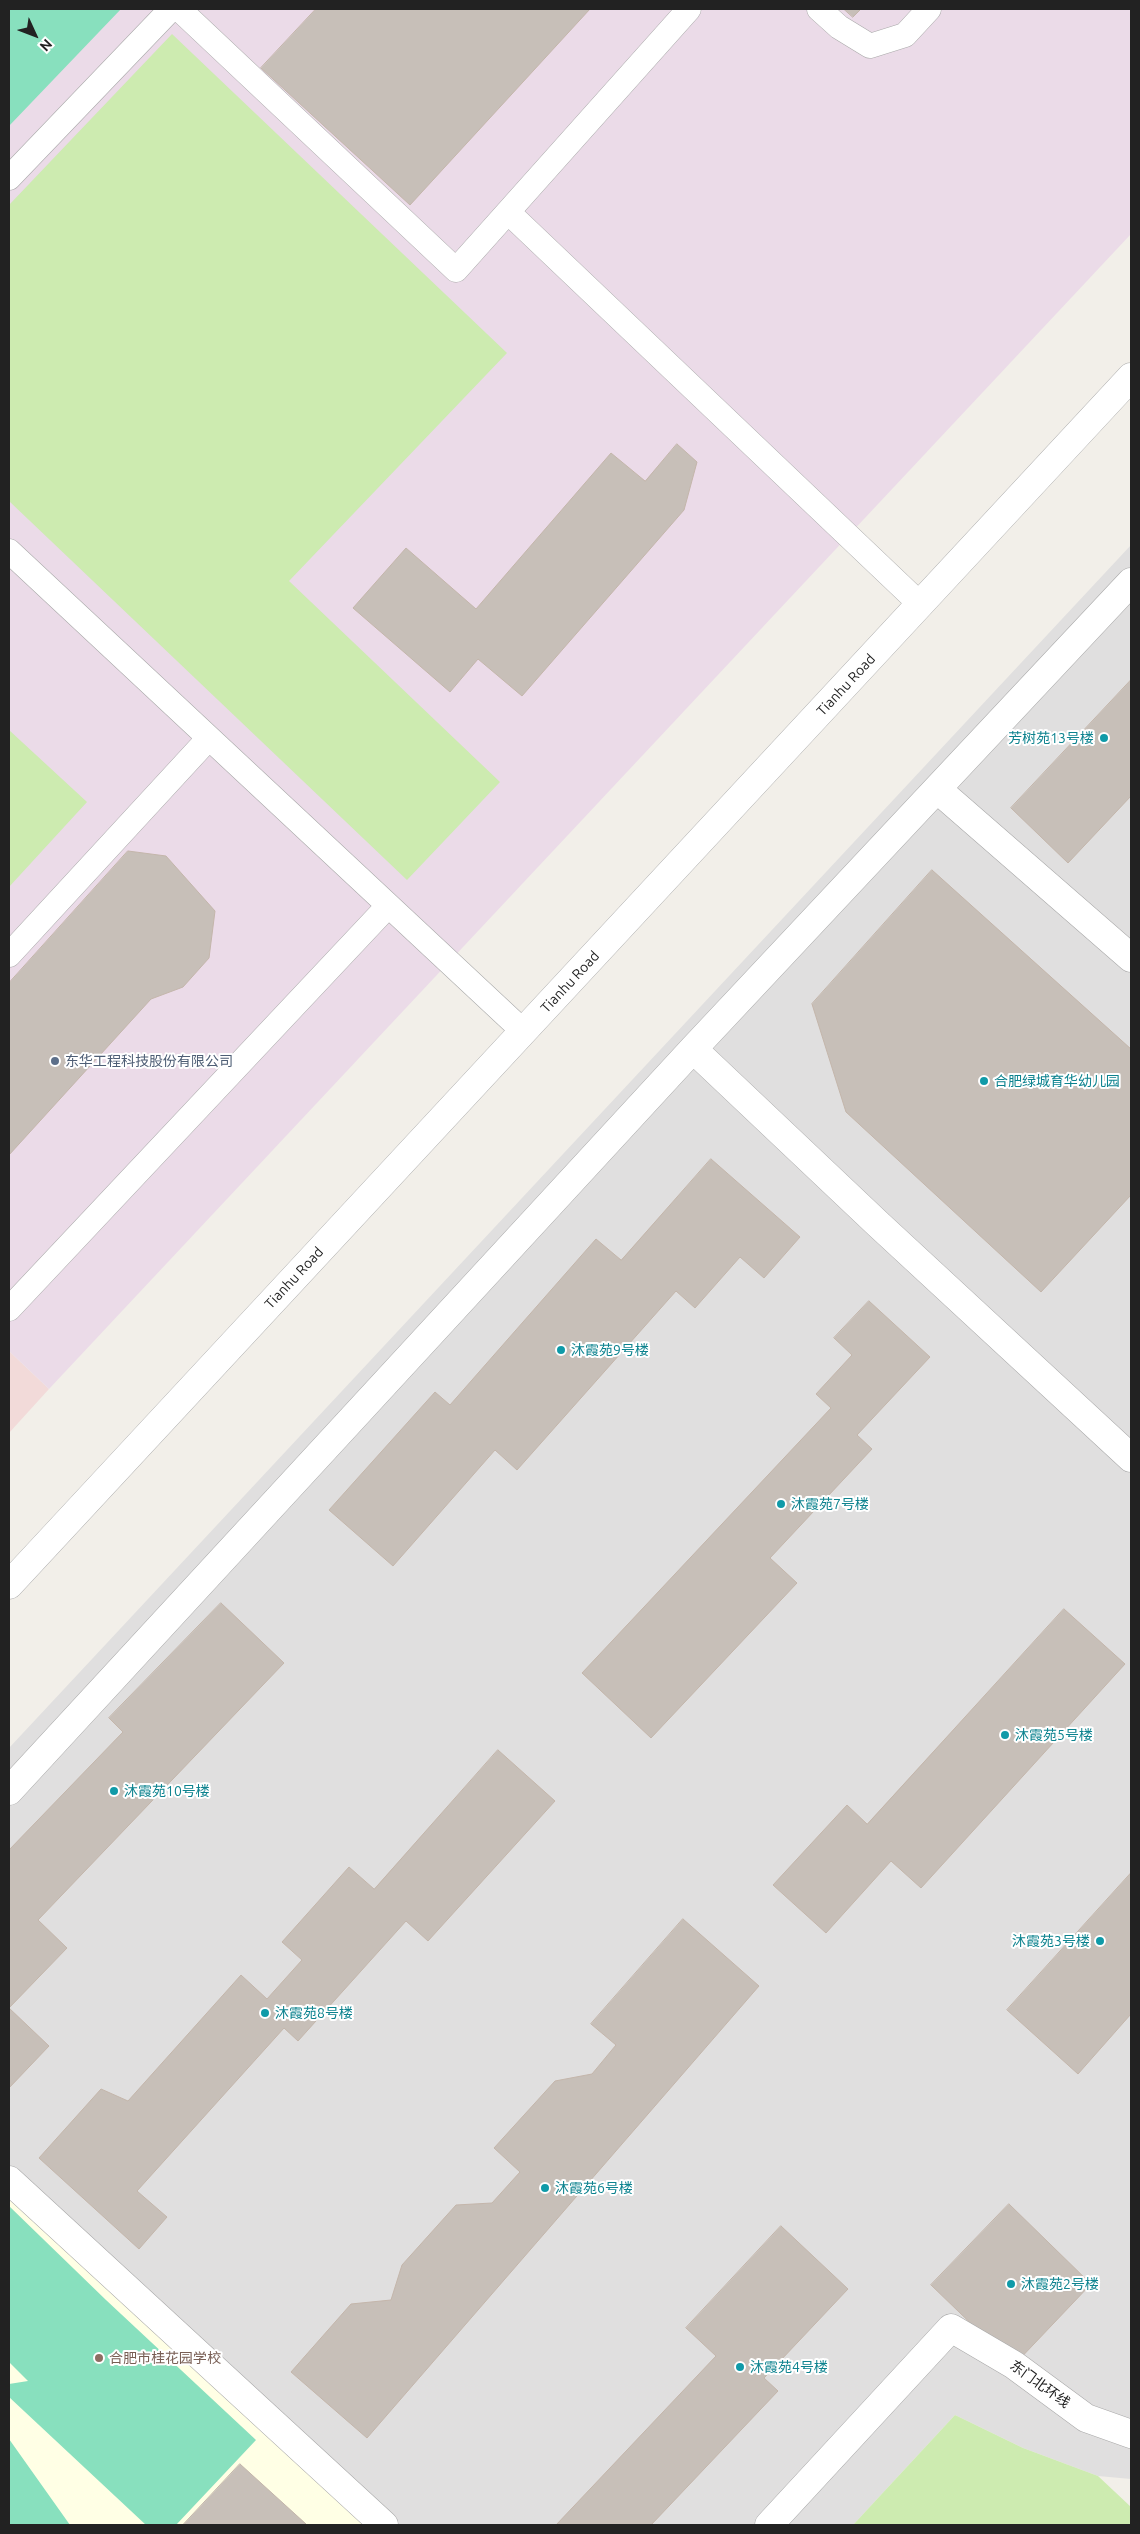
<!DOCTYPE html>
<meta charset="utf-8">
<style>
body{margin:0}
#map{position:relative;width:1140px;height:2534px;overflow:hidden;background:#f2efe9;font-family:Ubuntu,sans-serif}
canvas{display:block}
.frame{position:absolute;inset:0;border:10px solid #222;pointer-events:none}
.north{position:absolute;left:10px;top:10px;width:50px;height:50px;-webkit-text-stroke:4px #fff;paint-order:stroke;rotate:133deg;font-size:14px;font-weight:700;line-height:20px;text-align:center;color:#222}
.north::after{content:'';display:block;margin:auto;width:18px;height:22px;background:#222;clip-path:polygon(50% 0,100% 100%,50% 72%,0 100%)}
</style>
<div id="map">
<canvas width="1140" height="2534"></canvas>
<div class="frame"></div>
<div class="north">N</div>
</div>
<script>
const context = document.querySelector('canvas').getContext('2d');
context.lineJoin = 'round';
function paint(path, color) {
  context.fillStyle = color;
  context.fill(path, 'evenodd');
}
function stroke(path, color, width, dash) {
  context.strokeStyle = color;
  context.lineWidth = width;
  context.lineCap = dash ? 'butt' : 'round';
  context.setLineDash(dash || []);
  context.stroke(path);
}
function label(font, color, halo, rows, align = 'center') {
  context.font = font + ' Ubuntu,"Noto Sans SC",sans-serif';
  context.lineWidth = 4;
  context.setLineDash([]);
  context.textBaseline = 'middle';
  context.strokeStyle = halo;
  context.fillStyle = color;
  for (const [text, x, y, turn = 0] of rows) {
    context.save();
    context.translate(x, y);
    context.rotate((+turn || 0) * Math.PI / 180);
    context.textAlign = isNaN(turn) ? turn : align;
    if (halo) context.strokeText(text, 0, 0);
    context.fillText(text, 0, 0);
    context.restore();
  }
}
const residential = new Path2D(`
 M 1131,545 L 1131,2479 L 1098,2476 L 1023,2448 L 955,2415 L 853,2525 L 369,2525 L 9,2191 L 9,1748 Z`);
const commercial = new Path2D(`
 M 9,1351 L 49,1389 L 9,1433 Z`);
const industrial = new Path2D(`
 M 9,9 L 1131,9 L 1131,234 L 49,1389 L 9,1351 Z`);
const education = new Path2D(`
 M 9,2191 L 369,2525 L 9,2525 Z`);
const grass = new Path2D(`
 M 172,34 L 507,353 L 289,581 L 500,782 L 407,880 L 9,501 L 9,205 Z
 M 9,730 L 87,802 L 9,887 Z
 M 955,2415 L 1023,2448 L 1098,2476 L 1131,2507 L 1131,2525 L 853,2525 Z`);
const pitch = new Path2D(`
 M 9,9 L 121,9 L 9,126 Z
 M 9,2206 L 106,2300 L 256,2440 L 176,2525 L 146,2525 L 9,2397 L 9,2384 L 28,2381 L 9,2362 Z
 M 9,2439 L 70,2525 L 9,2525 Z`);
const building = new Path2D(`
 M 316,9 L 590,9 L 410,205 L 261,68 Z
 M 844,9 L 861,9 L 853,17 Z
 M 677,444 L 697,462 L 684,510 L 522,696 L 478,659 L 450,692 L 353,608 L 406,548 L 476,609 L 611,453 L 645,481 Z
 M 1131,680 L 1131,796 L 1068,863 L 1011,808 Z
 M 128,851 L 166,856 L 215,911 L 209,958 L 183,987 L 151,999 L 9,1155 L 9,983 Z
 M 932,870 L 1131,1049 L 1131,1195 L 1041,1292 L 846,1112 L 812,1004 Z
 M 711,1159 L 800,1237 L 764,1278 L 740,1257 L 695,1308 L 676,1291 L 517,1470 L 495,1450 L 393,1566 L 329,1510 L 435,1392 L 450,1405 L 596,1239 L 621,1260 Z
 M 869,1301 L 930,1357 L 857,1435 L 872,1449 L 770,1558 L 797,1583 L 651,1738 L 582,1673 L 831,1408 L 816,1394 L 852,1355 L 834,1338 Z
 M 221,1603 L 284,1663 L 38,1920 L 67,1948 L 9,2008 L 49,2046 L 9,2088 L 9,1850 L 123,1732 L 109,1718 Z
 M 1064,1609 L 1125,1664 L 921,1888 L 891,1861 L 826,1933 L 773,1885 L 847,1805 L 867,1824 Z
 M 498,1750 L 555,1801 L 428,1941 L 406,1921 L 298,2041 L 284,2028 L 137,2191 L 167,2217 L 139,2249 L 39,2158 L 101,2089 L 128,2101 L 241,1975 L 267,1999 L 302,1960 L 282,1942 L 349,1867 L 374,1889 Z
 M 1131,1873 L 1131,2014 L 1078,2074 L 1007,2010 Z
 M 683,1919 L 759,1986 L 367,2438 L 291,2372 L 351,2304 L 391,2300 L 402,2265 L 456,2205 L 492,2203 L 520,2172 L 494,2148 L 555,2081 L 592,2074 L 616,2045 L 591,2024 Z
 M 1009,2204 L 1091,2284 L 1014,2365 L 931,2285 Z
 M 781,2226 L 848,2289 L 764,2378 L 778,2391 L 651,2525 L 556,2525 L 716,2356 L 686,2328 Z
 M 240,2464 L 306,2524 L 305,2525 L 183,2525 Z`);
const service = new Path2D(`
 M 179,9 L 456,270 L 689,9
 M 819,9 L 839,27 L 870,46 L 905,35 L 929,9
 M 9,178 L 171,9
 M 508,212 L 920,604
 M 9,551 L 524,1032
 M 9,955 L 209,738
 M 9,1309 L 388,906`);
const minor = new Path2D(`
 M 937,789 L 1131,958
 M 693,1049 L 878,1224 L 1131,1458
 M 9,1791 L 693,1049 L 1131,582
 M 9,2180 L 384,2525
 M 769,2525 L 951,2328 L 1014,2365 L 1086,2418 L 1131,2434`);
const tertiary = new Path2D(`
 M 9,1585 L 1131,377`);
const markers = [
 [1104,738,5,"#0f9aa8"],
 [55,1061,5,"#5c6f8a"],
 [984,1081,5,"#0f9aa8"],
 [561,1350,5,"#0f9aa8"],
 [781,1504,5,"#0f9aa8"],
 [1005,1735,5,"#0f9aa8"],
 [114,1791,5,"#0f9aa8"],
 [1100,1941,5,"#0f9aa8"],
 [265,2013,5,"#0f9aa8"],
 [545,2188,5,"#0f9aa8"],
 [1011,2284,5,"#0f9aa8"],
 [99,2358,5,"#8d6e63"],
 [740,2367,5,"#0f9aa8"]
];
const streetNames = [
 ["Tianhu Road",846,685,-47],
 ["Tianhu Road",570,982,-47],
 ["Tianhu Road",294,1278,-47],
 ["东门北环线",1040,2384,36]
];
const cultureNames = [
 ["芳树苑13号楼",1094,738,"right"],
 ["合肥绿城育华幼儿园",994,1081],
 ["沐霞苑9号楼",571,1350],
 ["沐霞苑7号楼",791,1504],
 ["沐霞苑5号楼",1015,1735],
 ["沐霞苑10号楼",124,1791],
 ["沐霞苑3号楼",1090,1941,"right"],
 ["沐霞苑8号楼",275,2013],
 ["沐霞苑6号楼",555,2188],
 ["沐霞苑2号楼",1021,2284],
 ["沐霞苑4号楼",750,2367]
];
const serviceNames = [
 ["东华工程科技股份有限公司",65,1061]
];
const educationNames = [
 ["合肥市桂花园学校",109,2358]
];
paint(residential, '#e0dfdf');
paint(commercial, '#f2dad9');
paint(industrial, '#ebdbe8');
paint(education, '#ffffe5');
paint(grass, '#cdebb0');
paint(pitch, '#88e0be');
paint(building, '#c7bfb8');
stroke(building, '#c4b6ab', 1);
stroke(service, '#a9a9a9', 25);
stroke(minor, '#a9a9a9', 29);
stroke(tertiary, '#a9a9a9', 29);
stroke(service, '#fff', 24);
stroke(minor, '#fff', 28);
stroke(tertiary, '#fff', 28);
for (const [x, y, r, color] of markers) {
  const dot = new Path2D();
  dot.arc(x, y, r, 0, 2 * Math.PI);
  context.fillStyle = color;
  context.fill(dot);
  stroke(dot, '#fff', 2);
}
label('14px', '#222', '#fff', streetNames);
label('14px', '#0d838f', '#fff', cultureNames, 'left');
label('14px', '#4e5e75', '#fff', serviceNames, 'left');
label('14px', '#785e54', '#fff', educationNames, 'left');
</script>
